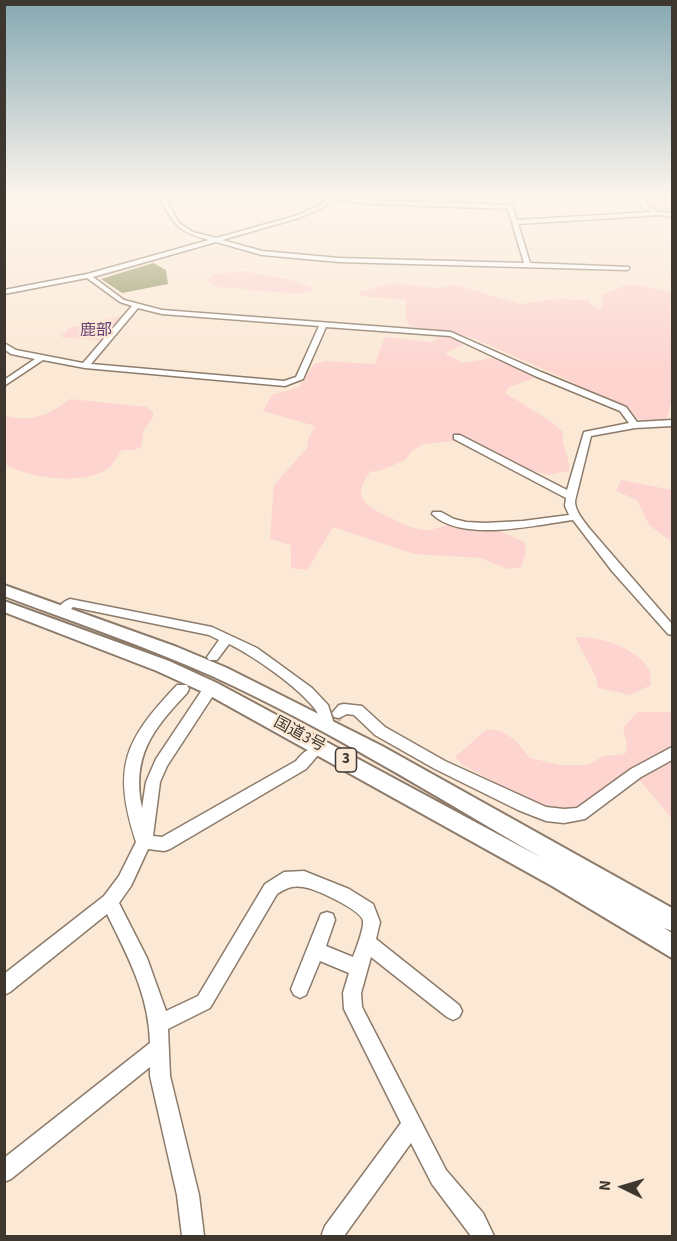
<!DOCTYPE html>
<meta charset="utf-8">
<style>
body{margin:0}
#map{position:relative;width:677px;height:1241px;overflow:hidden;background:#fbe9d6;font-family:"Source Sans 3",sans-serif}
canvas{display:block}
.frame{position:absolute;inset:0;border:6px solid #3e3730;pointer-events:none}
.north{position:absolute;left:593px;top:1157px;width:60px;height:60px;-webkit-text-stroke:4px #fbe9d6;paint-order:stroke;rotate:275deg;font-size:16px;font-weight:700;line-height:24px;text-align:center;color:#3e3730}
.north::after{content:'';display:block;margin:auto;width:21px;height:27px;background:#3e3730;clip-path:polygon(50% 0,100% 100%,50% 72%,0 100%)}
</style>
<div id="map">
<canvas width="677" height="1241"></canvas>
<div class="frame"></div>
<div class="north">N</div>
</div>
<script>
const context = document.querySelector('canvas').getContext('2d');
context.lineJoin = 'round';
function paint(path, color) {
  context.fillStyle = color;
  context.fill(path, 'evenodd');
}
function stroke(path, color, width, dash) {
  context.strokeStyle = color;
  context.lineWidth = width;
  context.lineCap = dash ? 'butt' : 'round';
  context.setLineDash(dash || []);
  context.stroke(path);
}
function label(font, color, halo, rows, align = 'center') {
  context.font = font + ' "Source Sans 3","Noto Sans JP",sans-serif';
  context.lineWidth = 5;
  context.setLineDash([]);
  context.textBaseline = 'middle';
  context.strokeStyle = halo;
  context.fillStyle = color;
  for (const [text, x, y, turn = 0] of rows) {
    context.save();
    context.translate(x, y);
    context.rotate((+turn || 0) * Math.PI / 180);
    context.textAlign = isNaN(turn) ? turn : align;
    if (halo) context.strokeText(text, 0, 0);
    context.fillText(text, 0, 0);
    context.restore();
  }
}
const green = new Path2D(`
 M 648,196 L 672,196 L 672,212 L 650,207 Z
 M 245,271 L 291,280 L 316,289 L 299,294 L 217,287 L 208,280 L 214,274 Z
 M 392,283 L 437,288 L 456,285 L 520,304 L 559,299 L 588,300 L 594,308 L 600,309 L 603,305 L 602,296 C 630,278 644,286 672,293 L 672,399 L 666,421 L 642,421 L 570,381 L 473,338 L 411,326 L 406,321 L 406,300 L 360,296 L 359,292 Z
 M 124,315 L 102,341 L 60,337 L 69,328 Z
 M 385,337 L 432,342 L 438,337 L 450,337 L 467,343 L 445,353 L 463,363 L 498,357 L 535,378 L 509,387 L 505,393 L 549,420 L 563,432 C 561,447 570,456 569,471 L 548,475 L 508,463 L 476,442 L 464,440 L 424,444 L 412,451 L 405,460 L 382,470 L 370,472 C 350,498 367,507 391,518 C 399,522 408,527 417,529 C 431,533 440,525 453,525 C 478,525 504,530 525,543 L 526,553 L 521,567 L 507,569 L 481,558 L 414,554 L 333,527 L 307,570 L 291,568 L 291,545 L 270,539 L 274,485 L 308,447 L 307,441 L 315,426 L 263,411 L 272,395 L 299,387 L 314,364 L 327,361 L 375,364 Z
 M 70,399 L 147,407 L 153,412 L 153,417 L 143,431 L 142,446 L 135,450 L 122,450 C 117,456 113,465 107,469 C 83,486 28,478 5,464 L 5,416 C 33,422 47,416 70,399 Z
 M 621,480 L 672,490 L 672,542 L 649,525 L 637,500 L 616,491 Z
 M 576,637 C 599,636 637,647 649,670 C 651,674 650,681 651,685 L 630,695 L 598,688 C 596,669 582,656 576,637 Z
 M 638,712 L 672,712 L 672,819 L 638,778 L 613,782 C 604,794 595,808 579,811 C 550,815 489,779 463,765 L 455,757 L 487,729 L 501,731 L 515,740 L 530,758 L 560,765 L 587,765 L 604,756 L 625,754 L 627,745 L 623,728 Z`);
const water = new Path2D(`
 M 153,263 L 166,270 L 168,284 L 122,293 L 101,279 Z`);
const minorTunnelFar1 = new Path2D(`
 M 335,719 L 339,713`);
const minorTunnel = new Path2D(`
 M 313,752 L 336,718`);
const minor = new Path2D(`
 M 158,196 L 164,196 L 179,223 L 193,232 L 216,238 L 295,216 L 322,204 L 327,196 L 373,200 L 510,205 L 513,207 L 517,220 L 651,212 L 641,206 L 640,196 L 646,196 L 647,205 L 658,212 L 672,213 L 672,217 L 661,215 L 518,224 L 530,263 L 629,267 L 629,269 L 627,270 L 339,262 L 262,255 L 216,242 L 93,277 L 124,300 L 162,310 L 451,332 L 541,372 L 626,407 L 637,422 L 672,420 L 672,426 L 635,428 L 591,436 L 575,501 C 575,511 583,520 589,528 L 672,624 L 672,635 L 668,634 L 612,571 L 573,520 C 535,525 462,543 432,514 L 433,512 L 441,512 L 454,519 L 466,522 L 485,523 L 523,521 L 569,515 L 565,506 L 566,498 L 454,439 L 454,435 L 460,435 L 567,490 L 584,432 L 629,423 L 620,411 L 535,376 L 450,336 L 326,327 L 303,379 L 285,386 L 85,368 L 43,360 L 4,386 L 4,380 L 35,359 L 11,354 L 4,349 L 4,343 L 16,350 L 83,363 L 132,306 L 120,302 L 87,278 L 4,294 L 4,290 L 87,274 L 209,240 C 176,231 175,225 158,196 ZM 331,199 L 373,204 L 508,209 L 524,263 L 339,258 L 262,251 L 222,240 L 299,218 L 326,206 ZM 138,308 L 162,314 L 319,326 L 296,377 L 284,381 L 91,364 Z
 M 70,599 L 212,627 L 257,648 L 312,688 L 328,705 L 335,727 L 333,731 L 328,732 L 323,731 C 320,724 320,715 315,709 C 297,686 255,657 229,644 L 217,660 L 209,660 L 207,657 L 219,640 L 209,635 L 73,607 L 66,614 L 58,614 L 56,611 C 59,606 64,601 70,599 Z
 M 211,683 L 216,684 L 218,688 L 167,766 L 160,782 L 153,836 L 162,837 L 296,761 C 302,754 307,747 317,750 L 319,754 L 306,769 L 170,849 L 164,851 L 148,849 L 131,886 L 119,903 L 147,958 L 166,1011 L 198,996 L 265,884 L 284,872 L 304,871 L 349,889 L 373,904 L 380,922 L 376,939 L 459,1005 L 462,1011 L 459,1017 L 453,1020 L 447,1017 L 371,957 L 361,993 L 362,1007 L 446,1170 L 483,1213 L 494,1236 L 471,1236 L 432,1184 L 411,1143 L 344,1236 L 323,1236 L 322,1234 L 325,1226 L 401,1123 L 344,1009 L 343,993 L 349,973 L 320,961 L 306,995 L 300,998 L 294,995 L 291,989 L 321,914 L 327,912 L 333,914 L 335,920 L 326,946 L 353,957 C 356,949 364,929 363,921 C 362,910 314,888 303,887 C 292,885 285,889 277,894 L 210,1008 L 168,1029 L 170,1076 L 199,1195 L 204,1236 L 182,1236 L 177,1195 L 150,1076 L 150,1067 L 11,1179 L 4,1182 L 4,1158 L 150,1043 C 149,995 128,957 107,914 L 10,992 L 4,995 L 4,974 L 104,896 L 119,876 L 136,842 C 112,767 124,741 177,685 L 187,685 L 189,689 L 187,693 C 153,729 131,756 142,808 L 146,782 L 156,759 L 206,684 Z
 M 344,704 L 362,706 L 385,727 L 445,761 L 546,807 L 564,809 L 577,808 L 631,769 L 672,747 L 672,760 L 641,777 L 585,819 L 564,823 L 546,821 L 518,810 L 435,769 L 375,735 L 354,715 L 347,714 L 339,718 L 334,717 L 332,713 L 339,705 Z`);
const highway = new Path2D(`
 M 4,585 L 177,647 L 227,668 L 382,746 L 672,908 L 672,931 L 664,928 L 672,933 L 672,958 L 552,886 L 205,693 L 157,671 L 4,612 L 4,601 L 169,661 L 217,683 L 542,858 C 433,795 326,728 212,676 C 144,646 74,622 4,596 Z`);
const shields = [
 [346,760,21]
];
const shieldNames = [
 ["3",346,760]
];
const farQuarternames = [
 ["鹿部",96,331]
];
const streetNames = [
 ["国道3号",299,735,28]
];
paint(green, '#fdd4d0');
paint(water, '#929561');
stroke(minorTunnelFar1, '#d5c5b5', 12, [12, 6]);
stroke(minorTunnel, '#d5c5b5', 15, [15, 8]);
stroke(minor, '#8c7b6b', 3);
stroke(highway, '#8c7b6b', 4);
paint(minor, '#fff');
paint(highway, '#fff');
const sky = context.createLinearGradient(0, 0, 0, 370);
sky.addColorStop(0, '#85a8b2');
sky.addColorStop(0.53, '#fdf5ed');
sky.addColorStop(1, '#fdf5ed00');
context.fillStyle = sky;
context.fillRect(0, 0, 677, 370);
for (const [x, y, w] of shields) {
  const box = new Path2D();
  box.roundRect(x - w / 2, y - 12, w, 24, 4.5);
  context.fillStyle = '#fbe9d6';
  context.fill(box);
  stroke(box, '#3e3730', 1.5);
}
label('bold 15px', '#3e3730', null, shieldNames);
label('16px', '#693f76', '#fbe9d6', farQuarternames);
label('16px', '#3e3730', '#fbe9d6', streetNames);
</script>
